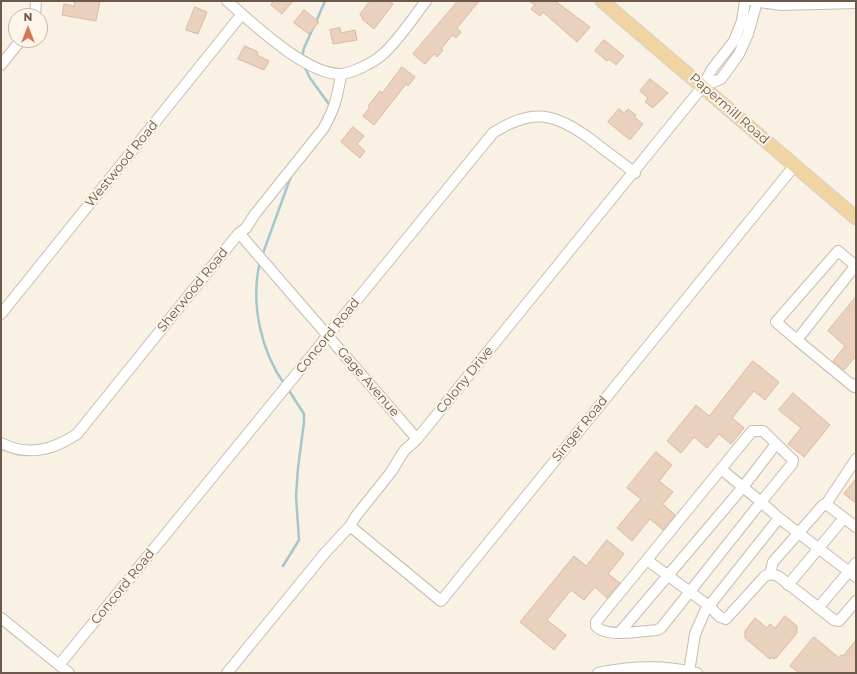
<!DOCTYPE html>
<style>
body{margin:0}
#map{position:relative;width:857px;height:674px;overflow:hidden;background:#f9f1e3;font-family:Montserrat,sans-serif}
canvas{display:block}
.frame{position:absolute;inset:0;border:2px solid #6d594c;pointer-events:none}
.north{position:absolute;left:8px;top:8px;width:40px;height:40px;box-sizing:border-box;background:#fcf5e8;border:1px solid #c3b7aa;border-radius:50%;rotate:0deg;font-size:11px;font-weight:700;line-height:16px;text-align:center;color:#6d594c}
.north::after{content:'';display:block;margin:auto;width:14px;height:18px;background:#d47556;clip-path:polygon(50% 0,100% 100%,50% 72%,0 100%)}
</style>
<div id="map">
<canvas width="857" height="674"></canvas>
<div class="frame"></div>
<div class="north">N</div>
</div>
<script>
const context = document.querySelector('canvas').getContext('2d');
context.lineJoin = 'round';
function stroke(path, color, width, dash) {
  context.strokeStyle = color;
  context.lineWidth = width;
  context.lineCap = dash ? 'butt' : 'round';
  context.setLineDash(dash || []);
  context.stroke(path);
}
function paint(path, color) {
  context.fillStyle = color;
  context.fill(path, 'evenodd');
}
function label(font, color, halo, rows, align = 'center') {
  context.font = font + ' Montserrat,sans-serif';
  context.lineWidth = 4;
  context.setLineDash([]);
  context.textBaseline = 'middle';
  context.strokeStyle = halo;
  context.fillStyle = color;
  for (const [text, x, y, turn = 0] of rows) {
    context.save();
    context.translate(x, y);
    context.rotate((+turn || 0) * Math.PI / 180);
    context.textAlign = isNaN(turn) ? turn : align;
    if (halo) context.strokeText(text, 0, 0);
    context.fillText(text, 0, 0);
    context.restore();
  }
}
const stream = new Path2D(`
 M 316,22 L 325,1
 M 302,57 L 304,48 L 314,26
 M 304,66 L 310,78 L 331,107
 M 262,256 L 291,176
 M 260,262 C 250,303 261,352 285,385
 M 283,566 L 299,540 L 296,496 L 298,468 L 304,422 L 304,414 L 288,389`);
const building = new Path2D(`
 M 75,1 L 100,1 L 96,21 L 62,15 L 64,4 L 74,6 Z
 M 274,1 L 293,1 L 282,14 L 271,5 Z
 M 370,1 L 389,1 L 393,4 L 374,29 L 362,19 L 363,18 L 360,15 Z
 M 458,1 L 479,1 L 457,28 L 461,32 L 456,38 L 452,35 L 441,49 L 443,50 L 437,57 L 434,54 L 425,64 L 413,54 Z
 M 529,1 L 555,1 L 590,27 L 577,42 L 543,12 L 540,16 L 531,9 L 535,5 Z
 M 195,7 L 207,12 L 198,34 L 186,30 Z
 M 304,10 L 319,22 L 309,34 L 294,23 Z
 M 340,28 L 341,33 L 355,30 L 357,40 L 333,44 L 330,30 Z
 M 604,40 L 624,56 L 616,65 L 609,59 L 607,61 L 595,51 Z
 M 245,46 L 258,52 L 257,55 L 269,61 L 264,70 L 238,59 Z
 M 402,67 L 415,77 L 408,86 L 406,84 L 374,125 L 363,116 L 370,107 L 368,106 L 380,91 L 382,93 Z
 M 650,79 L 668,93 L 653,108 L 645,102 L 648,98 L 640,91 Z
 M 619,109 L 624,113 L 628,109 L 636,115 L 634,117 L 643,124 L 630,140 L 608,122 Z
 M 353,127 L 364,136 L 357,144 L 365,151 L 360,158 L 341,142 Z
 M 856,297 L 856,356 L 844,370 L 833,361 L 845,346 L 828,331 Z
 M 753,361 L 779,382 L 765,400 L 754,391 L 732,418 L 744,428 L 731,444 L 719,434 L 707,448 L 694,437 L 681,453 L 667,441 L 696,405 L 709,416 Z
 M 793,393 L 830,425 L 804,457 L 788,444 L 801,428 L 779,410 Z
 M 656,452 L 672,465 L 659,481 L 673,492 L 663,504 L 675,515 L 663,530 L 650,519 L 632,541 L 617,528 L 641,499 L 627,488 Z
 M 856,479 L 856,503 L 844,494 Z
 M 607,540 L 624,554 L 608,574 L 620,583 L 607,598 L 595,587 L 584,600 L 571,590 L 547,620 L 566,635 L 554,650 L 520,622 L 574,556 L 586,566 Z
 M 785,616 L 797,626 L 797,633 L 777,657 L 774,659 L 772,657 L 770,659 L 745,638 L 745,631 L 755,618 L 767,628 L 770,624 L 775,628 Z
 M 814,637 L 839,658 L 841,655 L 843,656 L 856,640 L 856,673 L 799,673 L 790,666 Z`);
const minor = new Path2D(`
 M 227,1 C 253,23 305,74 340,74 C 351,74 374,62 382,55 C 399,40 412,19 426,1
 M 753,1 L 781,5 L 856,3
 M 35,16 L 36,1
 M 1,65 L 21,40
 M 703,86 L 721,79 L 739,54 L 748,34 L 757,2
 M 239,233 L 417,439
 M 856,265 L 797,340 L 854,387 L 856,384
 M 1,314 L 242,14
 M 797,340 L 776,322 L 838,251 L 856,266
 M 1,443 C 28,457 53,450 77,434 L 239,233 L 246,228 L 255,214 L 323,129 C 334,111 338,95 341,74
 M 721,469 L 761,502 L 661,628 L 657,630 C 642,631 605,638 596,626 L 596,622 L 752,431 L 763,431 L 793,460 L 792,464 L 761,502 L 779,518 L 856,577
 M 826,504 L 856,459
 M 350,526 L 441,601 L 795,165
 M 647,560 L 709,606 L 720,617 L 726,619 L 765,576 L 770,574 L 778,576 L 834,620 L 839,621 L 856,601
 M 770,574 L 773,562 L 823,505 L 826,504 L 856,527
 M 788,585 L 844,518
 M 818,608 L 856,563
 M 1,618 L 69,673
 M 620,632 L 743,487 L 776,444
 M 59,665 L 493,133 C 533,107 556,113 593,141 C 607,152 621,162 635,173
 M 689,672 L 695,634 L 705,611 L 779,518
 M 227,673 L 325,553 L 350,526 L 356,516 L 391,472 L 404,451 L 417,439 L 703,86 L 712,69 L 734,41 L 742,21 L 745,1
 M 598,673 C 630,666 665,665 697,673`);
const major = new Path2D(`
 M 602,1 L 856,218`);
const streetNames = [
 ["Papermill Road",729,109,41],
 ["Westwood Road",122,164,-51],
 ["Sherwood Road",193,290,-51],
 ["Concord Road",328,336,-51],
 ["Colony Drive",465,380,-51],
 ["Gage Avenue",368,382,49],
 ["Singer Road",580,429,-51],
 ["Concord Road",123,587,-51]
];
stroke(stream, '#a2c7d0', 2.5);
paint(building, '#ead1be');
stroke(building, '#dbb8a0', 1);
stroke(minor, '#cabbae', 12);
stroke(major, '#d6d1cd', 15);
stroke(minor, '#fff', 10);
stroke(major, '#f0d5a2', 13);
label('13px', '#6d594c', '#fcf5e8', streetNames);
</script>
